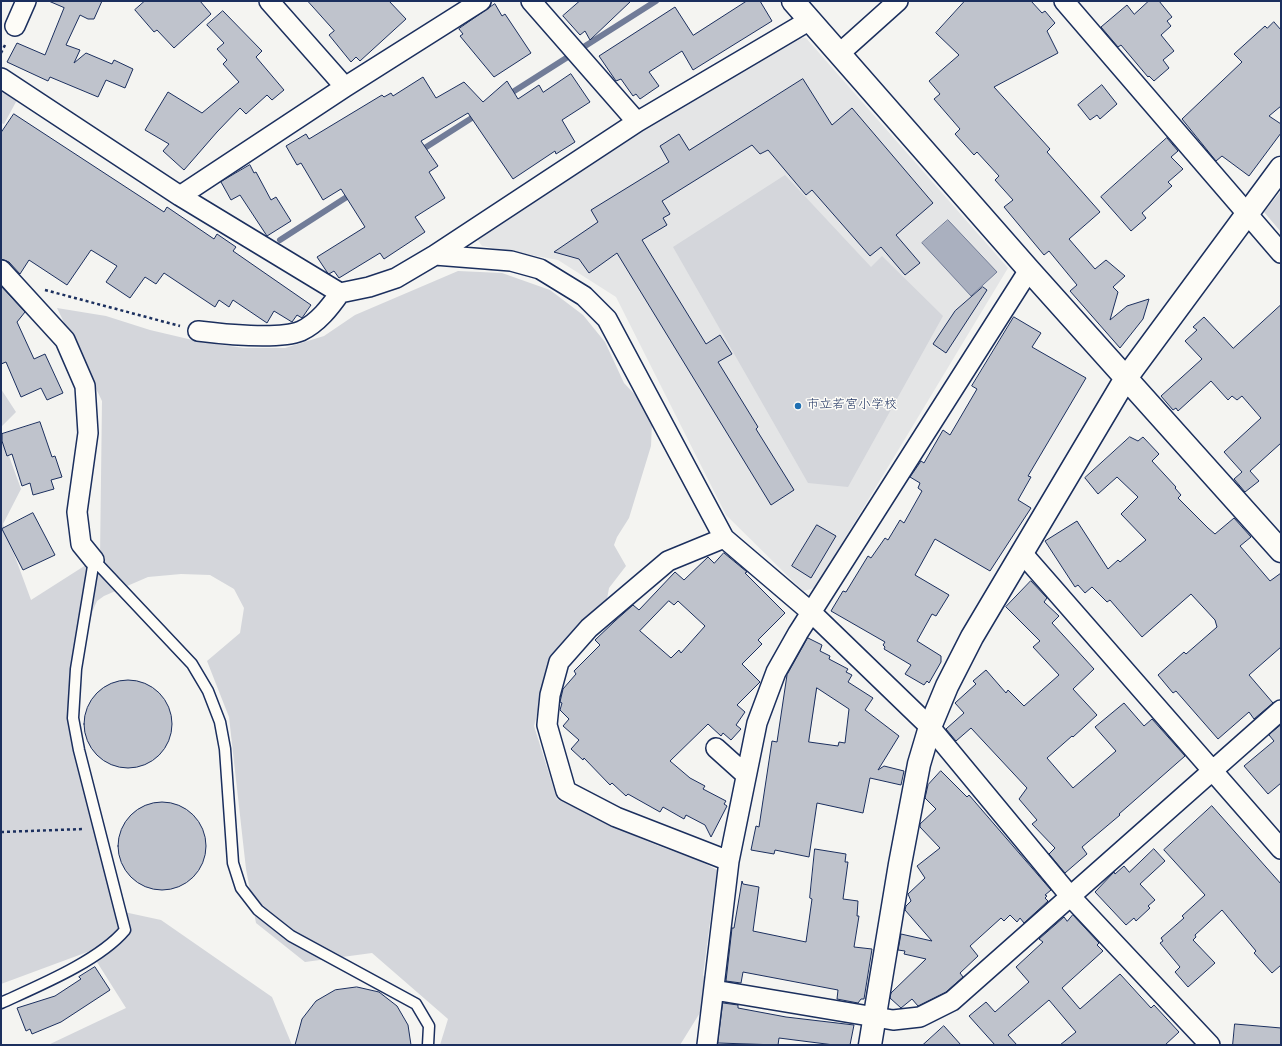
<!DOCTYPE html>
<meta charset="utf-8">
<style>
body{margin:0}
#map{position:relative;width:1282px;height:1046px;overflow:hidden;background:#f4f4f1;font-family:"Indie Flower",sans-serif}
canvas{display:block}
.frame{position:absolute;inset:0;border:2px solid #1b2f5e;pointer-events:none}
</style>
<div id="map">
<canvas width="1282" height="1046"></canvas>
<div class="frame"></div>
</div>
<script>
const context = document.querySelector('canvas').getContext('2d');
context.lineJoin = 'round';
function paint(path, color) {
  context.fillStyle = color;
  context.fill(path, 'evenodd');
}
function stroke(path, color, width, dash) {
  context.strokeStyle = color;
  context.lineWidth = width;
  context.lineCap = dash ? 'butt' : 'round';
  context.setLineDash(dash || []);
  context.stroke(path);
}
function label(font, color, halo, rows, align = 'center') {
  context.font = font + ' "Indie Flower","Klee One",sans-serif';
  context.lineWidth = 3;
  context.setLineDash([]);
  context.textBaseline = 'middle';
  context.strokeStyle = halo;
  context.fillStyle = color;
  for (const [text, x, y, turn = 0] of rows) {
    context.save();
    context.translate(x, y);
    context.rotate((+turn || 0) * Math.PI / 180);
    context.textAlign = isNaN(turn) ? turn : align;
    if (halo) context.strokeText(text, 0, 0);
    context.fillText(text, 0, 0);
    context.restore();
  }
}
const built = new Path2D(`
 M 790,36 L 806,38 L 1008,268 L 815,588 L 803,591 L 726,515 L 616,297 L 558,260 L 482,246 L 474,235 Z`);
const green = new Path2D(`
 M 1,88 L 17,100 L 4,124 L 1,123 Z
 M 785,175 L 871,267 L 882,256 L 943,316 L 848,487 L 808,483 L 673,247 Z
 M 1281,191 L 1281,232 L 1264,212 Z
 M 458,271 L 502,273 L 550,290 L 583,315 L 605,342 L 624,383 L 640,400 L 652,422 L 651,446 L 629,518 L 617,537 L 614,545 L 626,566 L 609,588 L 606,605 L 551,662 L 534,726 L 557,799 C 588,814 618,829 649,842 C 672,852 696,857 717,870 L 703,975 L 714,990 L 680,1045 L 440,1045 L 448,1019 L 372,953 L 305,962 L 256,923 L 246,869 L 229,717 L 207,661 L 240,633 L 244,608 L 234,589 L 210,575 L 181,574 L 148,577 L 104,596 L 97,601 L 93,610 L 78,669 L 75,718 L 124,912 L 161,920 L 272,997 L 292,1045 L 48,1045 L 126,1008 L 90,951 L 1,984 L 1,434 L 21,489 L 3,524 L 31,600 L 100,556 L 102,401 L 57,308 L 106,316 L 150,330 L 201,342 L 244,348 L 285,348 L 324,336 L 355,315 Z
 M 1,389 L 16,412 L 1,427 Z`);
const water = new Path2D(`
 M 948,220 L 997,272 L 971,296 L 922,243 Z`);
const stream = new Path2D(`
 M 508,95 L 656,1
 M 420,151 L 478,114
 M 280,240 L 353,193`);
const building = new Path2D(`
 M 49,1 L 102,1 L 94,19 L 88,19 L 80,15 L 66,45 L 80,50 L 74,63 L 86,53 L 112,64 L 114,60 L 133,69 L 125,88 L 106,80 L 98,97 L 50,77 L 48,81 L 7,62 L 17,43 L 45,55 L 64,8 Z
 M 145,1 L 200,1 L 211,14 L 174,48 L 157,30 L 154,32 L 135,10 Z
 M 308,1 L 389,1 L 406,19 L 360,61 L 356,57 L 351,62 L 329,35 L 334,31 Z
 M 580,1 L 631,1 L 590,40 L 585,31 L 580,35 L 563,16 Z
 M 747,1 L 760,1 L 772,21 L 693,70 L 682,51 L 649,72 L 659,86 L 640,99 L 636,94 L 633,96 L 621,79 L 616,81 L 599,56 L 675,7 L 693,35 Z
 M 965,1 L 1031,1 L 1042,13 L 1045,11 L 1055,23 L 1047,31 L 1058,53 L 994,87 L 1050,149 L 1047,152 L 1100,212 L 1069,239 L 1095,269 L 1106,260 L 1125,276 L 1113,287 L 1118,292 L 1110,320 L 1127,306 L 1149,299 L 1143,319 L 1120,348 L 1070,291 L 1077,285 L 1049,251 L 1044,255 L 1004,207 L 1013,200 L 995,180 L 999,176 L 977,152 L 974,155 L 955,134 L 960,129 L 934,99 L 940,94 L 929,81 L 959,55 L 936,33 Z
 M 1149,1 L 1159,1 L 1172,17 L 1167,21 L 1171,26 L 1161,35 L 1174,51 L 1163,60 L 1169,68 L 1154,81 L 1149,76 L 1148,77 L 1121,45 L 1118,47 L 1101,27 L 1127,5 L 1134,14 Z
 M 495,4 L 502,16 L 505,14 L 531,53 L 494,77 L 460,36 L 463,34 L 459,29 Z
 M 223,11 L 262,51 L 256,57 L 284,90 L 272,100 L 267,95 L 246,114 L 240,108 L 217,132 L 184,170 L 163,151 L 169,144 L 145,130 L 168,92 L 202,113 L 239,82 L 223,64 L 227,60 L 217,49 L 224,43 L 207,25 Z
 M 1274,22 L 1281,30 L 1281,106 L 1269,116 L 1281,124 L 1281,133 L 1249,176 L 1222,156 L 1216,161 L 1182,119 L 1242,62 L 1234,54 L 1265,26 L 1267,28 Z
 M 571,74 L 590,102 L 562,120 L 575,142 L 556,154 L 555,151 L 513,179 L 468,113 L 421,141 L 438,166 L 429,172 L 445,198 L 415,217 L 425,232 L 384,259 L 380,253 L 339,278 L 334,271 L 329,274 L 327,272 L 317,257 L 365,227 L 341,189 L 323,200 L 301,163 L 297,165 L 286,146 L 306,134 L 309,139 L 382,95 L 384,97 L 391,93 L 393,96 L 423,77 L 436,98 L 464,82 L 483,102 L 507,81 L 518,99 L 539,85 L 543,92 Z
 M 803,79 L 832,125 L 852,108 L 933,203 L 896,235 L 920,263 L 905,275 L 881,247 L 870,256 L 812,190 L 806,195 L 768,150 L 760,154 L 752,145 L 662,201 L 670,214 L 663,218 L 667,225 L 642,240 L 706,344 L 720,335 L 732,354 L 718,362 L 758,427 L 756,429 L 794,490 L 771,505 L 617,253 L 589,273 L 579,259 L 554,252 L 598,222 L 591,210 L 669,162 L 660,146 L 679,134 L 689,150 Z
 M 1102,85 L 1117,104 L 1100,119 L 1097,115 L 1090,120 L 1078,105 Z
 M 14,114 L 164,212 L 167,207 L 214,239 L 217,234 L 236,247 L 233,251 L 311,305 L 302,318 L 297,315 L 292,322 L 274,311 L 267,323 L 233,300 L 229,307 L 219,300 L 215,307 L 164,273 L 156,284 L 145,277 L 130,298 L 106,282 L 117,266 L 91,250 L 67,285 L 29,260 L 20,274 L 9,262 L 1,259 L 1,133 Z
 M 1167,138 L 1178,151 L 1171,157 L 1183,169 L 1168,182 L 1172,186 L 1142,213 L 1146,218 L 1131,231 L 1101,197 Z
 M 250,165 L 254,173 L 256,172 L 271,200 L 276,197 L 291,221 L 267,236 L 240,195 L 231,200 L 221,182 Z
 M 1,286 L 25,312 L 17,322 L 34,359 L 45,354 L 63,393 L 47,400 L 41,388 L 21,397 L 6,362 L 1,364 Z
 M 983,287 L 987,290 L 946,353 L 933,344 L 955,311 Z
 M 1281,305 L 1281,443 L 1250,471 L 1259,481 L 1245,492 L 1234,479 L 1242,472 L 1224,452 L 1261,418 L 1242,396 L 1237,400 L 1232,396 L 1228,400 L 1211,381 L 1178,411 L 1176,408 L 1173,410 L 1161,396 L 1202,359 L 1185,341 L 1197,330 L 1193,327 L 1204,317 L 1233,348 Z
 M 1014,317 L 1041,333 L 1032,347 L 1086,378 L 1028,476 L 1031,477 L 1018,500 L 1031,508 L 990,571 L 935,539 L 915,575 L 949,595 L 936,616 L 932,614 L 917,641 L 941,656 L 941,662 L 929,683 L 927,681 L 924,685 L 905,674 L 911,665 L 884,649 L 885,647 L 883,645 L 885,642 L 831,611 L 843,591 L 846,592 L 868,556 L 871,558 L 885,538 L 888,540 L 900,520 L 904,523 L 922,491 L 918,488 L 920,483 L 910,477 L 921,461 L 924,463 L 943,430 L 950,435 L 977,389 L 972,386 Z
 M 40,422 L 52,457 L 55,456 L 62,477 L 51,480 L 54,489 L 33,495 L 30,483 L 22,486 L 12,454 L 7,456 L 2,441 L 2,434 Z
 M 1130,437 L 1138,441 L 1143,437 L 1159,454 L 1152,461 L 1176,487 L 1175,488 L 1181,495 L 1178,498 L 1208,528 L 1215,534 L 1234,518 L 1251,537 L 1240,546 L 1270,581 L 1281,573 L 1281,647 L 1249,675 L 1273,703 L 1254,719 L 1249,712 L 1218,739 L 1176,691 L 1173,693 L 1158,675 L 1184,652 L 1186,654 L 1217,627 L 1215,620 L 1191,594 L 1142,637 L 1110,600 L 1107,602 L 1092,587 L 1085,593 L 1078,585 L 1075,587 L 1045,541 L 1077,521 L 1108,569 L 1118,560 L 1120,562 L 1146,540 L 1121,514 L 1138,497 L 1117,477 L 1098,494 L 1085,478 Z
 M 33,513 L 55,555 L 23,570 L 2,529 Z
 M 817,525 L 836,536 L 811,578 L 792,566 Z
 M 724,553 L 747,572 L 745,573 L 785,613 L 758,640 L 762,644 L 742,664 L 760,682 L 737,705 L 745,712 L 736,725 L 741,729 L 731,740 L 723,733 L 721,736 L 708,724 L 670,761 L 690,778 L 705,786 L 703,789 L 726,801 L 724,804 L 727,806 L 711,837 L 705,825 L 686,815 L 684,819 L 663,807 L 660,812 L 628,794 L 626,796 L 612,783 L 610,785 L 584,758 L 583,760 L 571,749 L 579,740 L 563,726 L 569,719 L 560,710 L 562,703 L 560,702 L 563,689 L 576,674 L 574,671 L 600,645 L 595,640 L 615,621 L 633,605 L 639,610 L 675,572 L 684,580 L 708,557 L 714,563 ZM 669,601 L 674,605 L 678,601 L 705,626 L 681,653 L 679,650 L 671,658 L 640,631 Z
 M 1031,581 L 1047,598 L 1044,602 L 1059,616 L 1052,623 L 1094,669 L 1073,689 L 1097,715 L 1073,737 L 1072,736 L 1047,758 L 1073,788 L 1116,751 L 1095,727 L 1124,703 L 1144,726 L 1152,719 L 1185,756 L 1119,814 L 1120,815 L 1082,847 L 1087,854 L 1065,873 L 1049,854 L 1055,848 L 1032,824 L 1037,820 L 1019,799 L 1027,788 L 971,728 L 956,741 L 946,729 L 964,713 L 955,703 L 976,684 L 973,681 L 986,670 L 1006,693 L 1008,690 L 1024,706 L 1059,675 L 1033,647 L 1040,641 L 1006,607 Z
 M 808,638 L 822,645 L 820,651 L 830,656 L 829,659 L 848,669 L 846,672 L 852,675 L 848,682 L 873,698 L 865,710 L 899,736 L 878,770 L 884,766 L 904,771 L 901,785 L 870,778 L 863,813 L 817,803 L 809,857 L 775,850 L 774,854 L 751,850 L 756,826 L 759,827 L 772,741 L 777,742 L 787,675 ZM 817,688 L 849,709 L 845,743 L 839,742 L 838,746 L 809,742 Z
 M84 724a44 44 0 1 1 88 0a44 44 0 1 1-88 0Z
 M 1281,725 L 1281,783 L 1268,794 L 1244,766 L 1274,741 L 1269,735 Z
 M 941,771 L 967,797 L 969,795 L 1051,890 L 1045,895 L 1047,896 L 1045,898 L 1048,901 L 1024,923 L 1020,918 L 1017,922 L 1010,915 L 1004,921 L 1001,918 L 970,946 L 978,956 L 960,973 L 963,977 L 946,992 L 918,1006 L 912,999 L 901,1008 L 890,998 L 891,993 L 926,959 L 904,954 L 905,951 L 898,950 L 901,934 L 932,941 L 905,910 L 906,906 L 911,901 L 908,894 L 925,878 L 917,866 L 940,848 L 920,827 L 920,824 L 936,809 L 925,798 L 928,785 Z
 M118 846a44 44 0 1 1 88 0a44 44 0 1 1-88 0Z
 M 1212,806 L 1281,884 L 1281,965 L 1272,973 L 1254,953 L 1256,951 L 1222,910 L 1195,935 L 1196,937 L 1193,940 L 1215,963 L 1188,987 L 1175,972 L 1180,967 L 1160,943 L 1163,941 L 1161,938 L 1184,918 L 1182,916 L 1205,895 L 1164,850 Z
 M 815,849 L 846,854 L 845,862 L 848,862 L 843,899 L 858,901 L 857,916 L 859,916 L 854,947 L 872,949 L 864,999 L 861,999 L 858,1003 L 837,999 L 838,990 L 743,972 L 741,983 L 726,981 L 732,928 L 734,928 L 742,881 L 743,884 L 759,887 L 753,931 L 806,942 L 812,899 L 810,898 Z
 M 1154,849 L 1165,861 L 1140,884 L 1155,900 L 1148,906 L 1150,908 L 1136,921 L 1134,918 L 1126,925 L 1095,892 L 1114,872 L 1115,874 L 1124,866 L 1129,872 Z
 M 1073,915 L 1099,943 L 1097,945 L 1103,951 L 1062,988 L 1080,1009 L 1120,974 L 1151,1008 L 1154,1005 L 1179,1032 L 1165,1045 L 1060,1045 L 1076,1032 L 1049,1000 L 1008,1035 L 1017,1045 L 995,1045 L 969,1016 L 986,1002 L 995,1012 L 1029,982 L 1016,967 L 1043,942 L 1039,939 L 1064,917 L 1067,921 Z
 M 95,967 L 110,990 L 61,1022 L 32,1034 L 30,1029 L 26,1031 L 17,1008 L 55,996 L 81,979 L 79,977 Z
 M 357,987 L 379,992 L 397,1006 L 408,1025 L 411,1045 L 295,1045 L 302,1019 L 316,1001 L 335,990 Z
 M 723,1003 L 738,1005 L 738,1008 L 786,1017 L 854,1025 L 850,1045 L 834,1045 L 779,1038 L 778,1045 L 718,1043 Z
 M 1235,1024 L 1281,1028 L 1281,1045 L 1233,1045 Z
 M 944,1026 L 961,1045 L 923,1045 Z`);
const path = new Path2D(`
 M 1,53 L 6,43
 M 45,290 L 180,326
 M 1,832 L 84,829`);
const service = new Path2D(`
 M 94,560 L 192,664 L 208,691 L 220,722 L 225,749 L 233,863 L 241,888 L 258,910 L 291,936 L 416,1004 L 429,1026 L 428,1045
 M 1,1003 C 38,986 99,961 125,930 L 79,750 L 73,718 L 76,669 L 94,560`);
const minor = new Path2D(`
 M 269,1 L 345,87
 M 531,1 L 637,122
 M 1064,1 L 1281,253
 M 15,26 L 26,1
 M 840,53 L 898,1
 M 1,78 L 180,196 L 340,293 L 369,287 L 396,278 L 435,255 L 637,122 L 810,20
 M 180,196 L 345,87 L 481,1
 M 435,255 L 511,261 L 540,269 L 584,296 L 607,319 L 724,538 L 812,613 L 930,727 L 1070,896 L 1210,1045
 M 1,270 L 65,340 L 85,386 L 88,433 L 77,512 L 81,544 L 94,560
 M 198,331 C 222,334 279,340 301,331 C 318,323 330,307 340,293
 M 724,538 L 668,561 L 589,628 L 559,662 L 550,695 L 547,725 L 566,791 L 616,817 L 729,861
 M 1023,554 L 1281,849
 M 716,748 L 746,775
 M 714,990 L 893,1020 L 920,1017 L 952,1001 L 1281,710
 M 707,1045 L 729,861 L 757,723 L 776,672 L 798,633 L 1029,270`);
const tertiary = new Path2D(`
 M 793,1 L 1029,270 L 1281,551
 M 870,1045 L 900,864 L 919,764 L 930,727 L 947,686 L 972,637 L 1126,378 L 1281,168`);
const markers = [
 [798,406,4,"#1f6fb2"]
];
const poiNames = [
 ["市立若宮小学校",806,406]
];
paint(built, '#e4e5e6');
paint(green, '#d4d6db');
paint(water, '#aab0bf');
stroke(water, '#717c98', 1);
stroke(stream, '#717c98', 6);
paint(building, '#bfc3cc');
stroke(building, '#1b2f5e', 1);
stroke(service, '#1b2f5e', 13);
stroke(minor, '#1b2f5e', 22);
stroke(tertiary, '#1b2f5e', 25);
stroke(path, '#1b2f5e', 2.5, [3, 3]);
stroke(service, '#fdfcf7', 10);
stroke(minor, '#fdfcf7', 19);
stroke(tertiary, '#fdfcf7', 22);
for (const [x, y, r, color] of markers) {
  const dot = new Path2D();
  dot.arc(x, y, r, 0, 2 * Math.PI);
  context.fillStyle = color;
  context.fill(dot);
  stroke(dot, '#fdfcf7', 1.5);
}
label('13px', '#1b2f5e', '#fdfcf7', poiNames, 'left');
</script>
